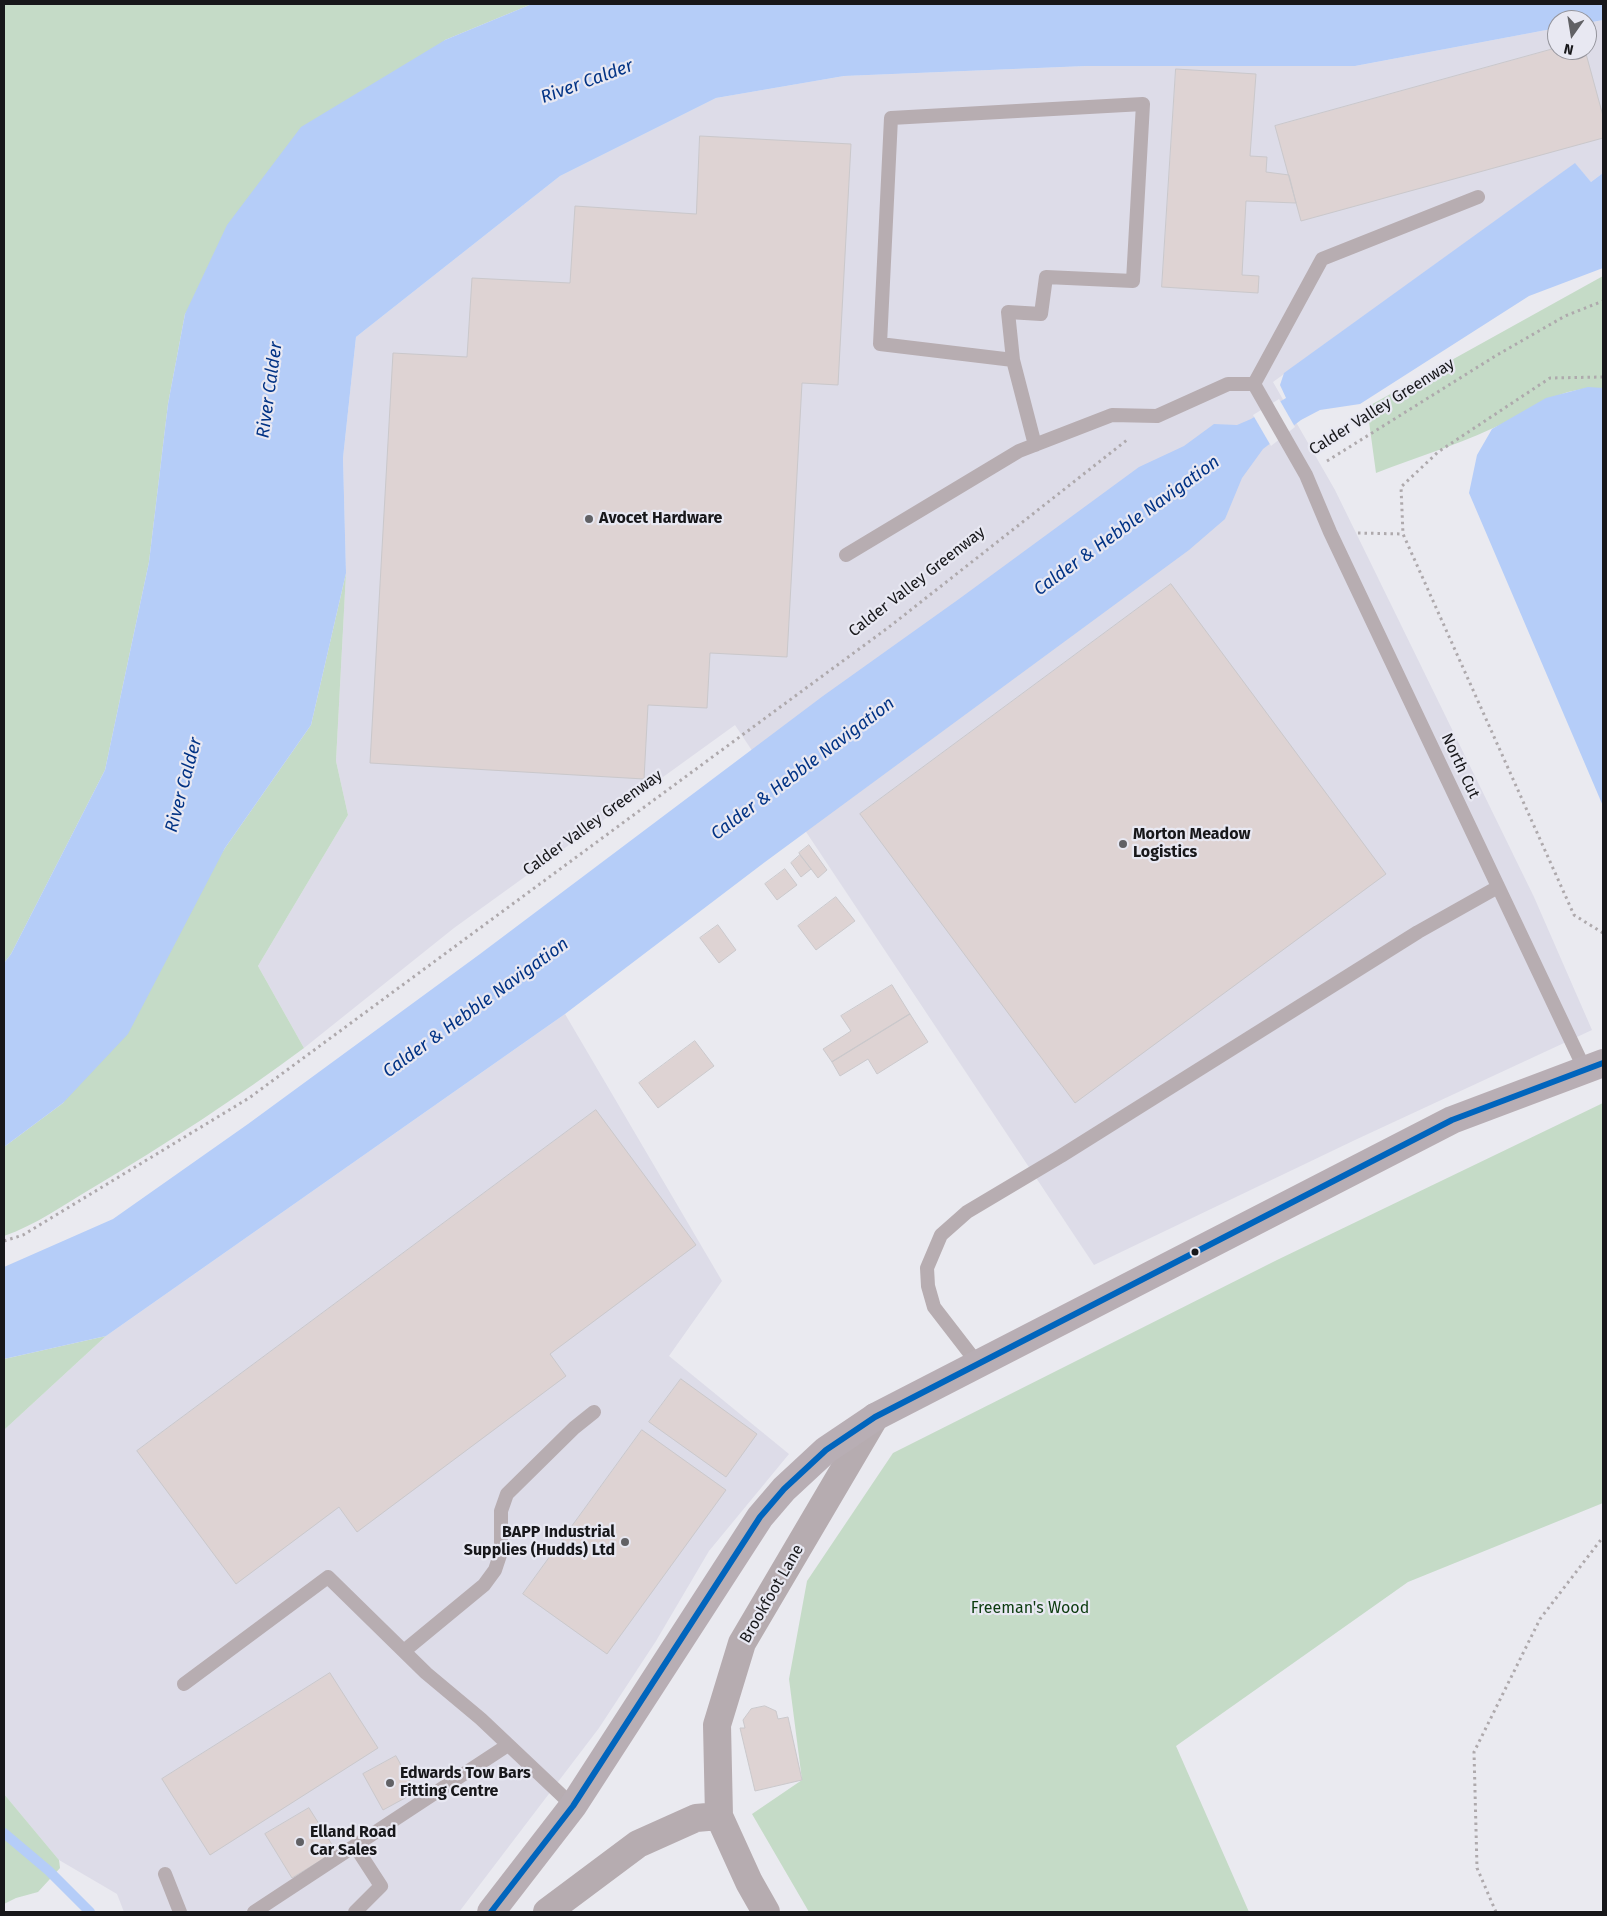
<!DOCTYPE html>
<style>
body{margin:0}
#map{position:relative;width:1607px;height:1916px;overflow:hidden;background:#eaeaf0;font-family:"Fira Sans",sans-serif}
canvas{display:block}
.frame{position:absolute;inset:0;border:5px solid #17171a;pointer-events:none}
.north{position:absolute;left:1547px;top:10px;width:50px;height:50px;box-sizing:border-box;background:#e8e8f2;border:1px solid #94949c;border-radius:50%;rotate:193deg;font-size:14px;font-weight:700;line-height:20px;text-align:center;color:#17171a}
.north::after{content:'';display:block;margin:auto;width:18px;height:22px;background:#616165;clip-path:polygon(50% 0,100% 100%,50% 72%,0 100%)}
</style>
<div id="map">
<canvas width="1607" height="1916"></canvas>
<div class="frame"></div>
<div class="north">N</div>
</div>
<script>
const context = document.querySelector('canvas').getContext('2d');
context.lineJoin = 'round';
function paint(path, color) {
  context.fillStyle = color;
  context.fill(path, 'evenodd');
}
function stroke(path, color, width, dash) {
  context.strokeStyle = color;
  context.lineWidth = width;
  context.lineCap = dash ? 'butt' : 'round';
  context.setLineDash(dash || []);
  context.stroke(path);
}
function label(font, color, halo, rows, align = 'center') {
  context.font = font + ' "Fira Sans",sans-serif';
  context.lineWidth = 4.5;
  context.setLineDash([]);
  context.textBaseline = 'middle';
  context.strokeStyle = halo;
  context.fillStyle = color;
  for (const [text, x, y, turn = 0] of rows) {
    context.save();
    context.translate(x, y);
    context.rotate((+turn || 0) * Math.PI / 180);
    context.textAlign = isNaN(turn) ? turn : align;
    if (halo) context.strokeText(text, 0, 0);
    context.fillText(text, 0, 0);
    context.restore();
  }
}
const built = new Path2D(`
 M 1603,20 L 1603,173 L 1591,182 L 1575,164 L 1273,382 L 1335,490 L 1534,897 L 1592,1030 L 1355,1140 L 1094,1265 L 735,725 L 454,928 L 304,1048 L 258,966 L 348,815 L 336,761 L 346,573 L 343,458 L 356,337 L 560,176 L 716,98 L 844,76 L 1086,66 L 1355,66 L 1557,28 L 1557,50 L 1587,50 L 1587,23 Z
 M 565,1014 L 722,1281 L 669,1356 L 789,1454 L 709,1551 L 656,1641 L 599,1728 L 459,1912 L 124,1912 L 117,1894 L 59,1860 L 4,1794 L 4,1430 L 106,1336 Z`);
const green = new Path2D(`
 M 4,4 L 532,4 L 445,40 L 185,314 L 168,404 L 149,562 L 105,770 L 11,954 L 4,963 Z
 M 1603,276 L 1603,388 C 1556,386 1531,412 1491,429 C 1454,446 1414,458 1376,473 L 1367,407 Z
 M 346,573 L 336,761 L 348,815 L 258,966 L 304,1048 C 237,1098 166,1144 94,1187 C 65,1204 36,1225 4,1236 L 4,1147 L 63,1103 L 225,848 L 311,725 Z
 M 1603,1103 L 1603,1503 L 1408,1582 L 1176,1746 L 1249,1912 L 809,1912 L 752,1814 L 802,1780 L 789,1679 L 807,1581 L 893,1453 L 1277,1260 Z
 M 106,1336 L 4,1430 L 4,1359 Z
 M 4,1794 L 59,1860 L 60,1868 L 38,1892 L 16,1898 L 4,1904 Z`);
const water = new Path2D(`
 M 532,4 L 1603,4 L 1603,20 L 1587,23 L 1587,20 L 1557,20 L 1557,28 L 1355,66 L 1086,66 L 844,76 L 716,98 L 560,176 L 356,337 L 343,458 L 346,573 L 311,725 L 225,848 L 128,1034 L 63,1103 L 4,1147 L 4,963 L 11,954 L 105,770 L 149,562 L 168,404 L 185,314 L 227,225 L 301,127 L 445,40 Z
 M 1575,163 L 1591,182 L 1603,173 L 1603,268 L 1529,296 L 1360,404 L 1320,410 L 1301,420 L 1263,449 L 1242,478 L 1225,519 L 1189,550 L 765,862 L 565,1014 L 106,1336 L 4,1359 L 4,1267 L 113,1219 L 248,1124 L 480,954 L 823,696 L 959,599 L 1139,467 L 1184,446 L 1214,424 L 1237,425 L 1251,419 L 1286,398 L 1280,385 L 1284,373 Z
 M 1588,387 L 1603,388 L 1603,806 L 1469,493 L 1477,455 L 1492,429 L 1546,398 Z`);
const pier = new Path2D(`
 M 1279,399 L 1295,427 L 1271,446 L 1253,415 Z`);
const stream = new Path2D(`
 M 4,1833 L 49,1871 L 90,1912`);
const building = new Path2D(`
 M 1557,48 L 1557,50 L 1585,50 L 1603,116 L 1603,138 L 1301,221 L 1275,126 Z
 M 1176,69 L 1256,74 L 1250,156 L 1267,157 L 1266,172 L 1289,175 L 1296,203 L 1246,201 L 1242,275 L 1259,276 L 1258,293 L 1162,287 Z
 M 700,136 L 851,144 L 838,385 L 802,383 L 787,657 L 710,653 L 707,708 L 648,705 L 644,779 L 370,763 L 393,353 L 467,357 L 472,278 L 570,283 L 575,206 L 696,214 Z
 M 1171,584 L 1386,874 L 1075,1103 L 860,814 Z
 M 809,845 L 827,870 L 818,878 L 799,853 Z
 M 800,855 L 811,869 L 801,877 L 791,863 Z
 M 785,869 L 797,885 L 777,900 L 765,884 Z
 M 836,897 L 855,921 L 816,950 L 798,926 Z
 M 718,925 L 736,950 L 719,963 L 700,938 Z
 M 892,985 L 910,1014 L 832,1062 L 823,1049 L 851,1031 L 841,1016 Z
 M 910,1014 L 928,1042 L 877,1074 L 868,1059 L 840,1076 L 832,1062 Z
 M 695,1041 L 714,1066 L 658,1108 L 639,1083 Z
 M 596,1110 L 696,1245 L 550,1354 L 566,1376 L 357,1532 L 339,1507 L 236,1584 L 137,1451 Z
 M 681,1379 L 757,1434 L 726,1477 L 649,1422 Z
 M 642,1430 L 726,1490 L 607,1654 L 523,1594 Z
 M 330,1673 L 378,1748 L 210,1855 L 162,1779 Z
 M 765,1706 L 776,1711 L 778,1719 L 788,1717 L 802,1780 L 755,1791 L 740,1728 L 745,1728 L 743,1720 L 751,1709 Z
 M 396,1756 L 416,1792 L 383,1810 L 363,1774 Z
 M 309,1808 L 336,1851 L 292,1878 L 265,1834 Z`);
const path = new Path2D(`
 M 1603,377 L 1550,378 L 1438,452 L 1401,487 L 1403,534 L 1574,915 L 1603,933
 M 1327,461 L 1497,355 L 1565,316 L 1603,301
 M 1358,533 L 1403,534
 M 4,1241 L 23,1235 L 249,1098 L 889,627 L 1127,440
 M 1496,1912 L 1477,1868 L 1474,1752 L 1540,1619 L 1603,1537`);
const lane = new Path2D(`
 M 1013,360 L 880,344 L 891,118 L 1143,104 L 1133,281 L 1046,277 L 1041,314 L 1008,312 L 1013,360 L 1035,445
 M 1254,384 L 1306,475 L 1330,532 L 1585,1070
 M 1254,384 L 1322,259 L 1478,197
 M 846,555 L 1019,451 L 1112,415 L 1157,416 L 1228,384 L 1254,384
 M 978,1364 L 934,1307 L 928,1286 L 927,1268 L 941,1235 L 967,1212 L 1061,1156 L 1418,932 L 1498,887
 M 404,1651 L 484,1585 L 495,1570 L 501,1552 L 501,1511 L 507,1494 L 574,1428 L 594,1412
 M 184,1684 L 328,1577 L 426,1673 L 481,1719 L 573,1806
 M 165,1874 L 180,1912
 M 254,1912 L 508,1745
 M 355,1912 L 381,1886 L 355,1846`);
const secondary = new Path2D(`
 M 719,1816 L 717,1725 L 742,1643 L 875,1417
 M 547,1912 L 638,1844 L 696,1818 L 719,1816 L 749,1882 L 766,1912`);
const primary = new Path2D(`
 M 491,1912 L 573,1806 L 760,1517 L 784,1489 L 826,1450 L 875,1417 L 1452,1120 L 1603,1063`);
const bus1 = new Path2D(`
 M 491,1912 L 573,1806 L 760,1517 L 784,1489 L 826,1450 L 875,1417 L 1452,1120 L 1603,1063`);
const markers = [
 [589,519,5,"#616165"],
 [1123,844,5,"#616165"],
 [1195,1252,4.5,"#17171a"],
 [625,1542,5,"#616165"],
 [390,1783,5,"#616165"],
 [300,1842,5,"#616165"]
];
const streetNames = [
 ["Calder Valley Greenway",1382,407,-32],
 ["Calder Valley Greenway",917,582,-38],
 ["North Cut",1460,766,65],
 ["Calder Valley Greenway",593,823,-36],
 ["Brookfoot Lane",772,1594,-60]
];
const poiNames = [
 ["Avocet Hardware",599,519],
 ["Morton Meadow",1133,835],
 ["Logistics",1133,853],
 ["BAPP Industrial",615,1533,"right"],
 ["Supplies (Hudds) Ltd",615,1551,"right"],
 ["Edwards Tow Bars",400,1774],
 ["Fitting Centre",400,1792],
 ["Elland Road",310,1833],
 ["Car Sales",310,1851]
];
const parkNames = [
 ["Freeman's Wood",1030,1609]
];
const waterNames = [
 ["River Calder",587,82,-20],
 ["River Calder",270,390,-82],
 ["Calder & Hebble Navigation",1127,526,-36],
 ["Calder & Hebble Navigation",803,769,-37],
 ["River Calder",184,785,-75],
 ["Calder & Hebble Navigation",476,1008,-36]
];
paint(built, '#dddce8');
paint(green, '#c5dbc7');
paint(water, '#b5cdf8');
paint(pier, '#eaeaf0');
stroke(stream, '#b5cdf8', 10);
paint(building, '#ded3d3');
stroke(building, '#cac8cb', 1);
stroke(path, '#aea9ac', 3, [2.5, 4]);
stroke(lane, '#b7adb1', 14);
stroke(secondary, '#b6acb0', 28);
stroke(primary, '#b8aeb4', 28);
stroke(bus1, '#0065bd', 6);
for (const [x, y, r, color] of markers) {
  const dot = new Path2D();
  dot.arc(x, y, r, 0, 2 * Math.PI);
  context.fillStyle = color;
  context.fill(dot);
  stroke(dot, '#e8e8f2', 2);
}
label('16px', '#17171a', '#e8e8f2', streetNames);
label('bold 16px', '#17171a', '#e8e8f2', poiNames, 'left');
label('16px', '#0a3a0d', '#e8e8f2', parkNames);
label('italic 18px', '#023385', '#e8e8f2', waterNames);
</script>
